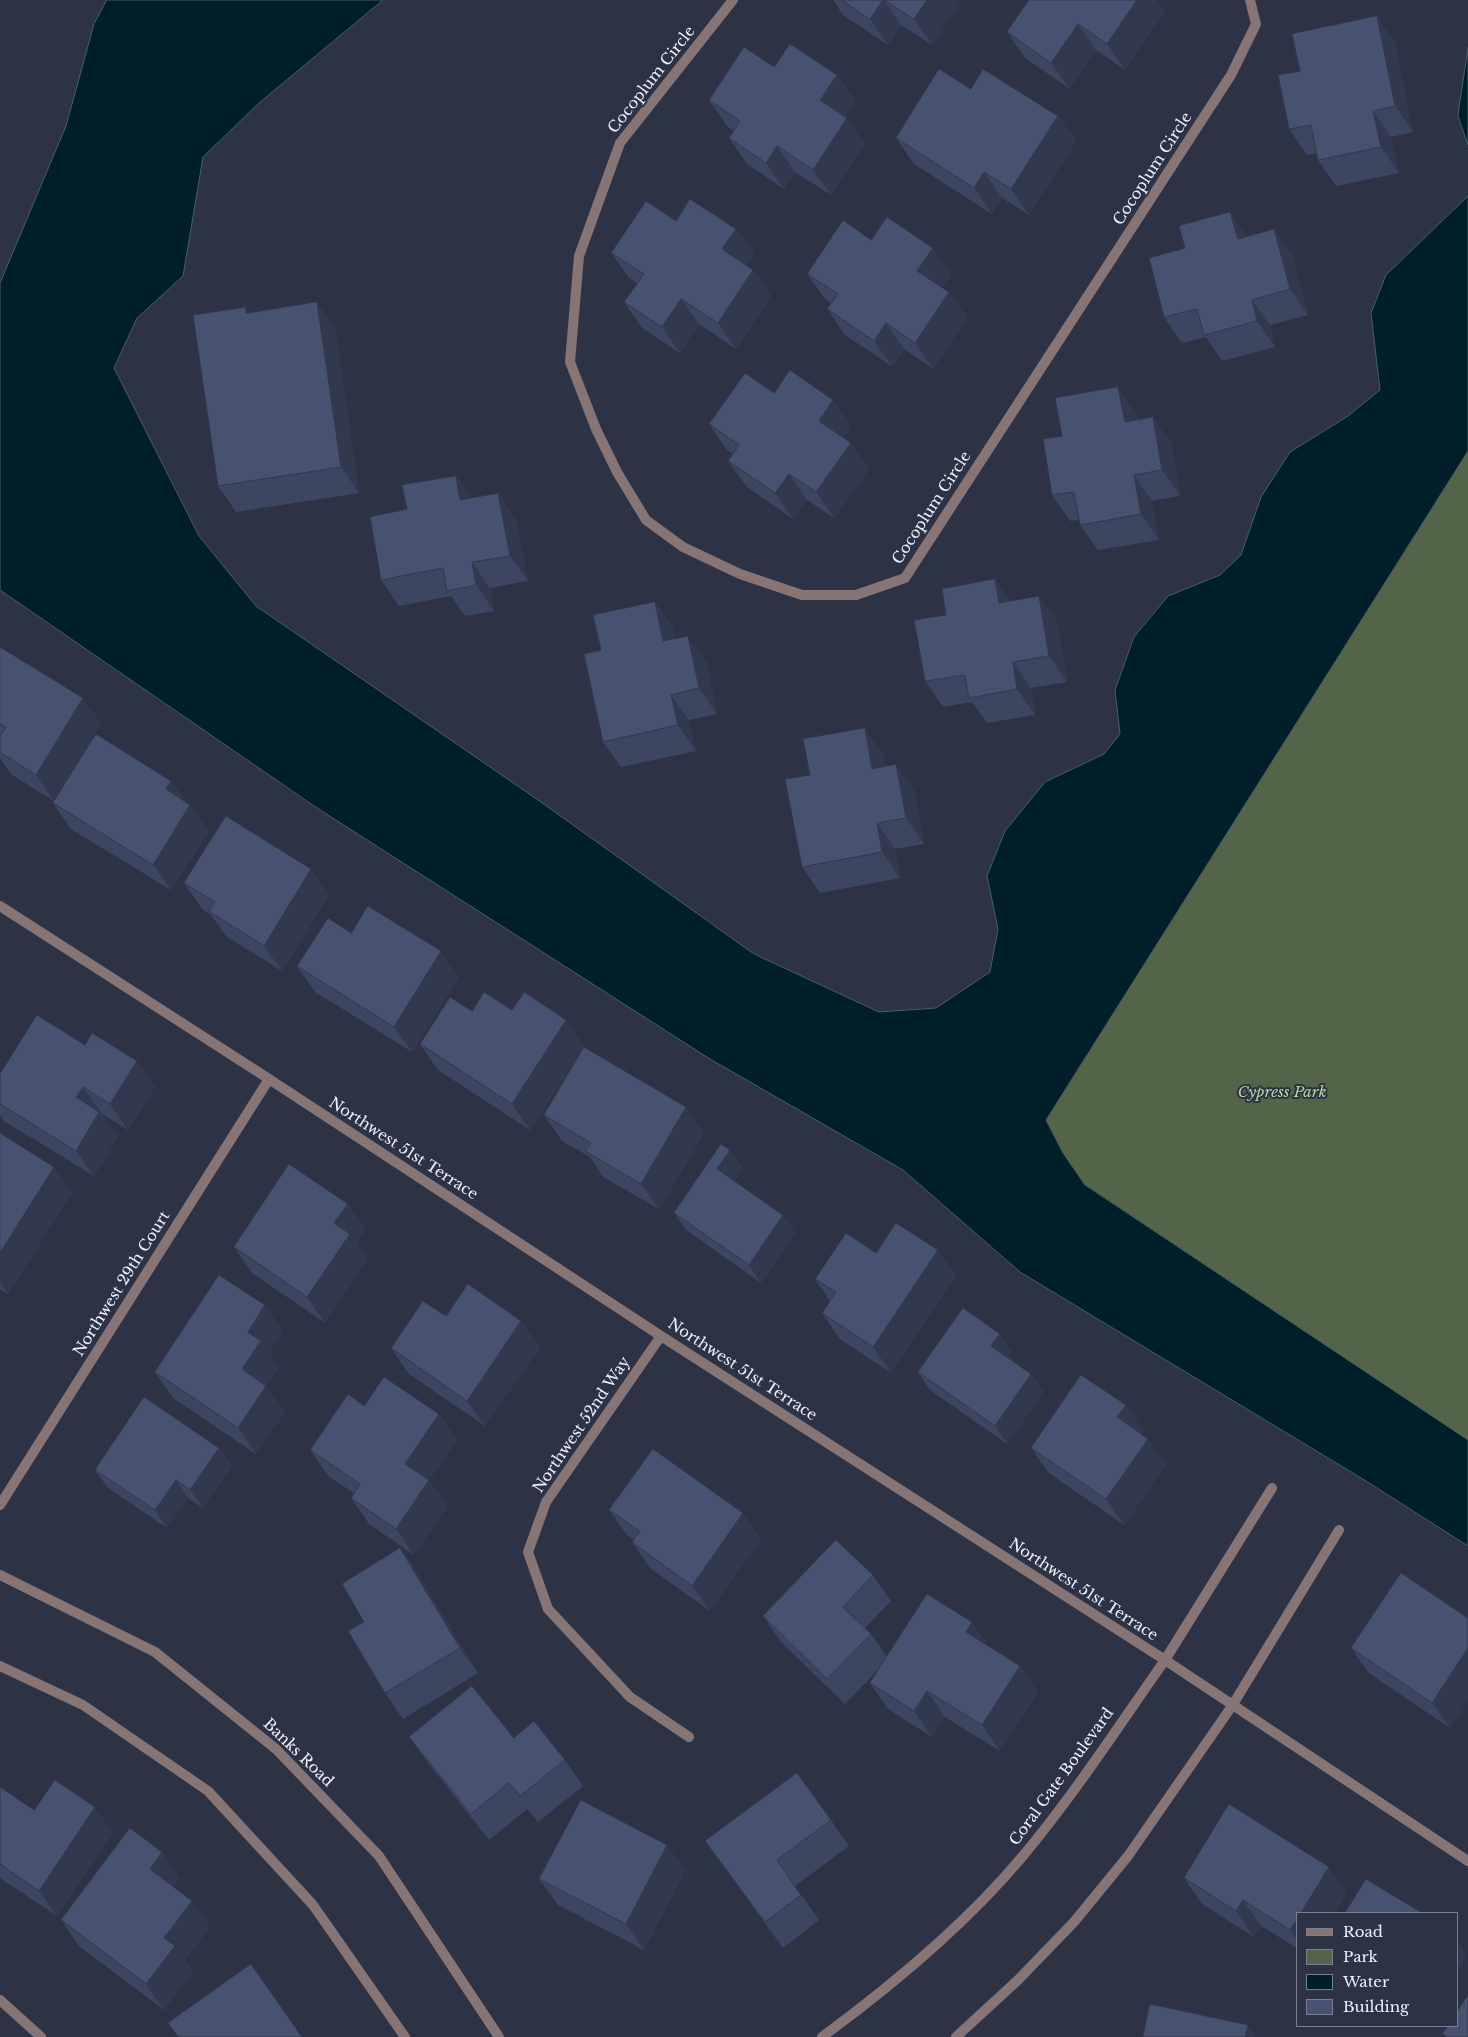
<!DOCTYPE html>
<style>
body{margin:0}
#map{position:relative;width:1468px;height:2037px;overflow:hidden;background:#2d3345;font-family:"Libre Baskerville",serif}
canvas{display:block}
.legend{position:absolute;left:1296px;top:1912px;width:162px;height:115px;box-sizing:border-box;background:#2d3345;border:1px solid #797f8e;margin:0;padding:6px 9px;list-style:none;font-size:15px;color:#ecf0fc}
.legend li{display:flex;align-items:center;gap:10px;height:25px}
.legend b{width:25px;border:1px solid #797f8e}
</style>
<div id="map">
<canvas width="1468" height="2037"></canvas>
<ul class="legend">
<li><b style="height:6px;background:#877475"></b>Road</li>
<li><b style="height:14px;background:#546449"></b>Park</li>
<li><b style="height:14px;background:#001f28"></b>Water</li>
<li><b style="height:14px;background:#475170"></b>Building</li>
</ul>
</div>
<script>
const context = document.querySelector('canvas').getContext('2d');
context.lineJoin = 'round';
function paint(path, color) {
  context.fillStyle = color;
  context.fill(path, 'evenodd');
}
function stroke(path, color, width, dash) {
  context.strokeStyle = color;
  context.lineWidth = width;
  context.lineCap = dash ? 'butt' : 'round';
  context.setLineDash(dash || []);
  context.stroke(path);
}
function label(font, color, halo, rows, align = 'center') {
  context.font = font + ' "Libre Baskerville",serif';
  context.lineWidth = 4;
  context.setLineDash([]);
  context.textBaseline = 'middle';
  context.strokeStyle = halo;
  context.fillStyle = color;
  for (const [text, x, y, turn = 0] of rows) {
    context.save();
    context.translate(x, y);
    context.rotate((+turn || 0) * Math.PI / 180);
    context.textAlign = isNaN(turn) ? turn : align;
    if (halo) context.strokeText(text, 0, 0);
    context.fillText(text, 0, 0);
    context.restore();
  }
}
const green = new Path2D(`
 M 1468,451 L 1468,1440 L 1029,1147 Z`);
const water = new Path2D(`
 M 107,0 L 383,0 L 259,103 L 203,157 L 183,276 L 137,318 L 114,368 L 199,536 L 256,606 L 538,800 L 754,954 L 879,1012 L 936,1008 L 990,972 L 998,929 L 987,876 L 1005,831 L 1045,782 L 1104,754 L 1120,734 L 1115,690 L 1134,637 L 1168,596 L 1220,575 L 1241,555 L 1261,497 L 1290,452 L 1348,416 L 1380,390 L 1371,313 L 1386,275 L 1468,196 L 1468,451 L 1046,1120 L 1063,1153 L 1085,1185 L 1468,1440 L 1468,1546 L 1366,1481 L 1020,1272 L 903,1170 L 710,1059 L 317,808 L 0,590 L 0,283 L 66,126 L 94,24 Z
 M 1468,48 L 1468,145 L 1458,116 Z`);
const minor = new Path2D(`
 M 733,0 L 620,143 L 579,256 L 570,362 L 596,429 L 617,472 L 646,520 L 683,547 L 740,574 L 802,595 L 856,595 L 905,578 L 1231,75 L 1256,24 L 1250,0
 M 0,906 L 269,1079 L 661,1336 L 1165,1660 L 1468,1861
 M 661,1336 L 546,1502 L 528,1552 L 548,1609 L 630,1697 L 689,1737
 M 0,1505 L 269,1079
 M 1165,1660 L 1272,1488
 M 1232,1706 L 1339,1530
 M 0,2000 L 41,2037`);
const tertiary = new Path2D(`
 M 0,1575 L 155,1652 L 276,1749 L 379,1856 L 499,2037
 M 0,1666 L 83,1705 L 208,1791 L 313,1905 L 405,2037
 M 822,2037 C 894,1984 965,1925 1022,1857 C 1074,1795 1118,1727 1165,1660
 M 956,2037 L 1018,1980 L 1074,1922 L 1128,1856 L 1232,1706`);
const wall = new Path2D(`
 M 833,0 L 962,0 L 932,45 L 901,25 L 888,45 L 843,15 Z
 M 1165,11 L 1125,70 L 1096,50 L 1070,89 L 1025,58 L 1007,32 Z
 M 1395,42 L 1413,132 L 1391,137 L 1399,173 L 1336,186 L 1318,160 L 1317,153 L 1307,155 L 1289,129 L 1300,71 Z
 M 774,67 L 837,75 L 855,101 L 845,116 L 865,144 L 831,195 L 795,172 L 784,189 L 747,164 L 729,138 L 734,131 L 727,126 L 709,100 Z
 M 971,89 L 1058,116 L 1076,141 L 1029,215 L 1002,198 L 992,214 L 914,164 L 896,138 Z
 M 676,221 L 736,229 L 754,254 L 746,265 L 753,270 L 771,296 L 736,349 L 699,324 L 680,353 L 642,328 L 624,302 L 637,283 L 629,278 L 611,253 Z
 M 1247,236 L 1292,254 L 1308,315 L 1270,325 L 1275,347 L 1222,361 L 1206,337 L 1182,343 L 1164,317 Z
 M 871,240 L 951,274 L 942,287 L 949,292 L 967,318 L 933,369 L 904,349 L 892,366 L 845,335 L 827,309 L 831,303 L 825,299 L 807,274 Z
 M 250,312 L 335,327 L 359,493 L 236,512 L 218,486 Z
 M 774,393 L 833,400 L 851,426 L 843,438 L 851,443 L 869,469 L 834,518 L 807,500 L 793,519 L 747,487 L 728,461 L 733,454 L 727,450 L 709,424 Z
 M 1136,413 L 1138,420 L 1171,443 L 1180,496 L 1152,501 L 1159,540 L 1098,550 L 1080,525 L 1079,520 L 1070,521 L 1052,495 L 1062,436 Z
 M 456,476 L 471,498 L 516,519 L 528,581 L 490,588 L 494,611 L 465,616 L 451,596 L 399,606 L 381,580 L 407,509 Z
 M 995,579 L 1010,601 L 1039,596 L 1057,622 L 1067,682 L 1031,688 L 1035,715 L 987,723 L 972,702 L 943,707 L 925,681 L 946,615 Z
 M 655,602 L 673,628 L 675,639 L 706,661 L 717,714 L 689,720 L 696,751 L 621,767 L 603,742 L 601,650 Z
 M 0,647 L 83,698 L 101,724 L 54,801 L 11,774 L 0,758 Z
 M 883,754 L 885,766 L 914,790 L 924,844 L 895,849 L 900,878 L 820,893 L 802,867 L 810,775 Z
 M 171,781 L 186,802 L 209,831 L 171,890 L 71,829 L 53,803 Z
 M 311,869 L 329,895 L 282,971 L 227,937 L 210,914 L 202,909 L 184,883 Z
 M 351,933 L 459,977 L 412,1052 L 315,992 L 297,966 Z
 M 472,1011 L 584,1046 L 530,1130 L 438,1070 L 420,1044 Z
 M 85,1045 L 155,1087 L 128,1130 L 101,1113 L 118,1137 L 94,1176 L 4,1121 L 0,1115 L 0,1074 Z
 M 686,1107 L 704,1133 L 659,1209 L 603,1177 L 590,1157 L 562,1141 L 544,1115 Z
 M 0,1133 L 54,1167 L 72,1193 L 8,1294 L 0,1289 Z
 M 743,1168 L 734,1181 L 796,1233 L 761,1283 L 686,1230 L 674,1213 Z
 M 366,1229 L 356,1243 L 368,1259 L 325,1323 L 252,1273 L 234,1247 Z
 M 876,1253 L 956,1276 L 891,1373 L 840,1339 L 822,1313 L 830,1301 L 815,1279 Z
 M 446,1316 L 521,1321 L 540,1347 L 485,1426 L 409,1374 L 391,1348 Z
 M 283,1331 L 269,1352 L 279,1367 L 266,1386 L 285,1412 L 256,1454 L 173,1398 L 155,1372 Z
 M 1012,1351 L 1008,1357 L 1031,1374 L 1044,1391 L 1007,1444 L 930,1390 L 918,1372 Z
 M 364,1406 L 439,1414 L 457,1440 L 429,1480 L 447,1506 L 414,1555 L 369,1524 L 351,1498 L 354,1493 L 328,1476 L 310,1450 Z
 M 1144,1431 L 1141,1434 L 1166,1464 L 1124,1525 L 1049,1473 L 1031,1448 Z
 M 219,1448 L 232,1466 L 203,1508 L 188,1498 L 167,1528 L 108,1488 L 95,1470 Z
 M 609,1510 L 761,1539 L 710,1611 L 650,1568 L 632,1542 L 634,1540 L 627,1535 Z
 M 400,1548 L 418,1574 L 478,1673 L 403,1719 L 385,1693 L 364,1622 Z
 M 873,1575 L 891,1601 L 865,1628 L 871,1634 L 887,1657 L 990,1647 L 1020,1666 L 1038,1692 L 1000,1751 L 945,1717 L 932,1737 L 888,1709 L 870,1683 L 878,1670 L 845,1704 L 781,1642 L 763,1616 Z
 M 1468,1618 L 1468,1701 L 1450,1728 L 1369,1673 L 1351,1648 Z
 M 409,1737 L 514,1738 L 565,1760 L 583,1786 L 538,1822 L 527,1809 L 489,1840 L 428,1763 Z
 M 0,1787 L 34,1810 L 113,1833 L 57,1916 L 0,1878 Z
 M 831,1820 L 849,1846 L 795,1886 L 819,1920 L 783,1948 L 705,1841 Z
 M 667,1845 L 685,1871 L 644,1950 L 558,1905 L 539,1879 Z
 M 180,1878 L 173,1887 L 192,1901 L 210,1927 L 185,1960 L 193,1971 L 164,2010 L 79,1946 L 61,1920 Z
 M 1184,1878 L 1347,1893 L 1335,1913 L 1297,1913 L 1297,1948 L 1261,1926 L 1254,1937 L 1202,1904 Z`);
const shadedWall = new Path2D(`
 M 883,0 L 884,0 L 901,25 L 888,45 L 870,19 Z
 M 927,0 L 962,0 L 932,45 L 914,19 Z
 M 1137,0 L 1157,0 L 1165,11 L 1125,70 L 1107,44 Z
 M 1377,16 L 1395,42 L 1413,132 L 1395,106 Z
 M 1078,24 L 1096,50 L 1070,89 L 1051,63 Z
 M 837,75 L 855,101 L 838,126 L 820,100 Z
 M 1373,111 L 1391,137 L 1399,173 L 1381,147 Z
 M 1058,116 L 1076,141 L 1029,215 L 1011,189 Z
 M 847,118 L 865,144 L 831,195 L 813,170 Z
 M 777,146 L 795,172 L 784,189 L 766,163 Z
 M 984,172 L 1002,198 L 992,214 L 974,188 Z
 M 1230,212 L 1249,238 L 1238,239 Z
 M 736,229 L 754,254 L 740,275 L 722,249 Z
 M 1274,229 L 1292,254 L 1308,315 L 1290,289 Z
 M 933,248 L 951,274 L 935,297 L 917,271 Z
 M 753,270 L 771,296 L 736,349 L 718,323 Z
 M 949,292 L 967,318 L 933,369 L 915,343 Z
 M 681,299 L 699,324 L 680,353 L 662,327 Z
 M 1252,300 L 1270,325 L 1275,347 L 1257,321 Z
 M 317,302 L 335,327 L 359,493 L 341,467 Z
 M 886,323 L 904,349 L 892,366 L 874,341 Z
 M 1118,387 L 1136,413 L 1143,448 L 1125,422 Z
 M 833,400 L 851,426 L 837,447 L 819,421 Z
 M 1153,417 L 1171,443 L 1180,496 L 1162,470 Z
 M 851,443 L 869,469 L 834,518 L 816,492 Z
 M 789,474 L 807,500 L 793,519 L 775,493 Z
 M 1134,475 L 1152,501 L 1159,540 L 1141,514 Z
 M 456,476 L 474,502 L 460,500 Z
 M 498,493 L 516,519 L 528,581 L 510,556 Z
 M 472,562 L 490,588 L 494,611 L 476,585 Z
 M 995,579 L 1013,605 L 999,603 Z
 M 1039,596 L 1057,622 L 1067,682 L 1049,656 Z
 M 655,602 L 673,628 L 681,667 L 663,641 Z
 M 688,636 L 706,661 L 717,714 L 699,688 Z
 M 1013,662 L 1031,688 L 1035,715 L 1017,689 Z
 M 671,695 L 689,720 L 696,751 L 678,725 Z
 M 83,698 L 101,724 L 54,801 L 36,775 Z
 M 865,728 L 883,754 L 890,794 L 872,769 Z
 M 896,764 L 914,790 L 924,844 L 906,818 Z
 M 171,781 L 189,807 L 190,805 L 209,831 L 171,890 L 153,865 L 166,789 Z
 M 877,823 L 895,849 L 900,878 L 882,852 Z
 M 311,869 L 329,895 L 282,971 L 264,946 Z
 M 441,951 L 459,977 L 412,1052 L 394,1027 Z
 M 566,1020 L 584,1046 L 530,1130 L 512,1104 Z
 M 137,1061 L 155,1087 L 128,1130 L 110,1104 Z
 M 83,1087 L 118,1137 L 94,1176 L 76,1151 L 76,1097 Z
 M 686,1107 L 704,1133 L 659,1209 L 641,1184 Z
 M 730,1150 L 743,1168 L 730,1187 L 717,1169 Z
 M 54,1167 L 72,1193 L 8,1294 L 0,1282 L 0,1253 Z
 M 348,1204 L 366,1229 L 356,1243 L 368,1259 L 325,1323 L 307,1297 L 334,1223 Z
 M 783,1215 L 796,1233 L 761,1283 L 749,1265 Z
 M 938,1250 L 956,1276 L 891,1373 L 873,1347 Z
 M 265,1305 L 283,1331 L 269,1352 L 279,1367 L 260,1395 L 242,1369 L 248,1332 Z
 M 521,1321 L 540,1347 L 485,1426 L 467,1401 Z
 M 1000,1334 L 1012,1351 L 1004,1363 L 991,1346 Z
 M 1031,1374 L 1044,1391 L 1007,1444 L 995,1426 Z
 M 266,1386 L 285,1412 L 256,1454 L 238,1428 Z
 M 1126,1405 L 1144,1431 L 1135,1443 L 1117,1417 Z
 M 439,1414 L 457,1440 L 429,1480 L 447,1506 L 414,1555 L 396,1529 L 405,1464 Z
 M 1148,1439 L 1166,1464 L 1124,1525 L 1106,1499 Z
 M 219,1448 L 232,1466 L 203,1508 L 190,1490 Z
 M 176,1480 L 188,1498 L 167,1528 L 155,1510 Z
 M 743,1513 L 761,1539 L 710,1611 L 692,1586 Z
 M 400,1548 L 418,1574 L 478,1673 L 460,1648 Z
 M 972,1622 L 990,1648 L 966,1632 Z
 M 1468,1648 L 1468,1701 L 1450,1728 L 1432,1703 Z
 M 1020,1666 L 1038,1692 L 1000,1751 L 982,1725 Z
 M 927,1691 L 945,1717 L 932,1737 L 914,1711 Z
 M 95,1807 L 113,1833 L 57,1916 L 39,1891 Z
 M 667,1845 L 685,1871 L 644,1950 L 626,1924 Z
 M 162,1852 L 180,1878 L 168,1895 L 150,1869 Z
 M 1329,1867 L 1347,1893 L 1335,1913 L 1301,1913 Z
 M 1243,1900 L 1261,1926 L 1254,1937 L 1236,1911 Z
 M 192,1901 L 210,1927 L 185,1960 L 193,1971 L 164,2010 L 146,1984 L 164,1938 Z
 M 1297,1920 L 1297,1939 L 1290,1930 Z
 M 1457,1941 L 1467,1955 L 1457,1971 Z
 M 1248,2025 L 1256,2037 L 1245,2037 Z`);
const building = new Path2D(`
 M 842,0 L 883,0 L 870,19 Z
 M 885,0 L 927,0 L 914,19 Z
 M 1029,0 L 1137,0 L 1107,44 L 1078,24 L 1051,63 L 1007,32 Z
 M 1377,16 L 1395,106 L 1373,111 L 1381,147 L 1318,160 L 1311,125 L 1289,129 L 1278,75 L 1300,71 L 1292,34 Z
 M 790,44 L 837,75 L 820,100 L 847,118 L 813,170 L 777,146 L 766,163 L 729,138 L 740,121 L 709,100 L 744,47 L 774,67 Z
 M 939,69 L 971,89 L 983,69 L 1058,116 L 1011,189 L 984,172 L 974,188 L 896,138 Z
 M 690,199 L 736,229 L 722,249 L 753,270 L 718,323 L 681,299 L 662,327 L 624,302 L 644,274 L 611,253 L 646,201 L 676,221 Z
 M 1230,212 L 1238,239 L 1274,229 L 1290,289 L 1252,300 L 1257,321 L 1204,335 L 1197,309 L 1164,317 L 1149,258 L 1185,248 L 1179,226 Z
 M 887,217 L 933,248 L 917,271 L 949,292 L 915,343 L 886,323 L 874,341 L 827,309 L 838,294 L 807,274 L 843,220 L 871,240 Z
 M 317,302 L 341,467 L 218,486 L 193,315 L 246,307 L 246,313 Z
 M 790,370 L 833,400 L 819,421 L 851,443 L 816,492 L 789,474 L 775,493 L 728,461 L 739,445 L 709,424 L 745,373 L 774,393 Z
 M 1118,387 L 1125,422 L 1153,417 L 1162,470 L 1134,475 L 1141,514 L 1080,525 L 1074,492 L 1052,495 L 1043,439 L 1062,436 L 1055,398 Z
 M 456,476 L 460,500 L 498,493 L 510,556 L 472,562 L 476,585 L 447,591 L 443,568 L 381,580 L 370,517 L 407,509 L 402,485 Z
 M 995,579 L 999,603 L 1039,596 L 1049,656 L 1013,662 L 1017,689 L 969,698 L 965,675 L 925,681 L 914,620 L 946,615 L 942,589 Z
 M 655,602 L 663,641 L 688,636 L 699,688 L 671,695 L 678,725 L 603,742 L 584,654 L 601,650 L 593,615 Z
 M 0,647 L 83,698 L 36,775 L 0,752 L 0,736 L 6,727 L 0,724 Z
 M 865,728 L 872,769 L 896,764 L 906,818 L 877,823 L 882,852 L 802,867 L 785,779 L 810,775 L 803,739 Z
 M 96,734 L 171,781 L 166,789 L 190,805 L 153,865 L 53,803 Z
 M 226,816 L 311,869 L 264,946 L 209,911 L 215,902 L 184,883 Z
 M 368,906 L 441,951 L 394,1027 L 297,966 L 328,918 L 351,933 Z
 M 484,992 L 512,1010 L 524,992 L 566,1020 L 512,1104 L 420,1044 L 450,997 L 472,1011 Z
 M 37,1015 L 85,1045 L 92,1033 L 137,1061 L 110,1104 L 83,1087 L 76,1097 L 99,1112 L 76,1151 L 0,1104 L 0,1074 Z
 M 584,1047 L 686,1107 L 641,1184 L 585,1151 L 591,1143 L 544,1115 Z
 M 0,1133 L 54,1167 L 0,1253 Z
 M 721,1144 L 730,1150 L 717,1169 L 783,1215 L 749,1265 L 674,1213 Z
 M 289,1164 L 348,1204 L 334,1223 L 350,1234 L 307,1297 L 234,1247 Z
 M 896,1223 L 938,1250 L 873,1347 L 822,1313 L 836,1292 L 815,1279 L 846,1233 L 876,1253 Z
 M 219,1275 L 265,1305 L 248,1332 L 261,1341 L 242,1369 L 266,1386 L 238,1428 L 155,1372 Z
 M 468,1284 L 521,1321 L 467,1401 L 391,1348 L 423,1301 L 446,1316 Z
 M 963,1308 L 1000,1334 L 991,1346 L 1031,1374 L 995,1426 L 918,1372 Z
 M 1081,1375 L 1126,1405 L 1117,1417 L 1148,1439 L 1106,1499 L 1031,1448 Z
 M 384,1377 L 439,1414 L 405,1464 L 429,1480 L 396,1529 L 351,1498 L 360,1484 L 310,1450 L 348,1394 L 364,1406 Z
 M 144,1397 L 219,1448 L 190,1490 L 176,1480 L 155,1510 L 95,1470 Z
 M 653,1449 L 743,1513 L 692,1586 L 632,1542 L 640,1531 L 609,1510 Z
 M 836,1540 L 873,1575 L 843,1607 L 871,1634 L 827,1679 L 763,1616 Z
 M 400,1548 L 460,1648 L 385,1693 L 348,1631 L 364,1622 L 342,1584 Z
 M 1401,1573 L 1468,1618 L 1468,1648 L 1432,1703 L 1351,1648 Z
 M 927,1594 L 972,1622 L 966,1632 L 1020,1666 L 982,1725 L 927,1691 L 914,1711 L 870,1683 Z
 M 472,1686 L 514,1738 L 534,1721 L 565,1760 L 520,1796 L 509,1783 L 471,1814 L 409,1737 Z
 M 797,1773 L 831,1820 L 777,1860 L 801,1895 L 765,1922 L 705,1841 Z
 M 55,1780 L 95,1807 L 39,1891 L 0,1864 L 0,1787 L 34,1810 Z
 M 581,1800 L 667,1845 L 626,1924 L 539,1879 Z
 M 1229,1804 L 1329,1867 L 1301,1913 L 1297,1913 L 1297,1920 L 1290,1930 L 1243,1900 L 1236,1911 L 1184,1878 Z
 M 130,1828 L 162,1852 L 150,1869 L 192,1901 L 164,1938 L 175,1946 L 146,1984 L 61,1920 Z
 M 1366,1879 L 1422,1913 L 1345,1913 Z
 M 251,1964 L 302,2037 L 178,2037 L 168,2023 Z
 M 1468,1995 L 1468,2037 L 1447,2037 L 1442,2034 L 1448,2026 L 1457,2026 L 1457,2012 Z
 M 1150,2004 L 1248,2025 L 1245,2037 L 1143,2037 Z`);
const streetNames = [
 ["Cocoplum Circle",652,80,-52],
 ["Cocoplum Circle",1153,169,-57],
 ["Cocoplum Circle",932,508,-57],
 ["Northwest 51st Terrace",403,1149,33],
 ["Northwest 29th Court",122,1284,-58],
 ["Northwest 51st Terrace",742,1370,33],
 ["Northwest 52nd Way",582,1425,-56],
 ["Northwest 51st Terrace",1083,1590,33],
 ["Banks Road",298,1753,44],
 ["Coral Gate Boulevard",1062,1777,-54]
];
const parkNames = [
 ["Cypress Park",1282,1093]
];
paint(green, '#546449');
paint(water, '#001f28');
stroke(water, '#475e68', 1);
stroke(minor, '#877475', 10);
stroke(tertiary, '#877475', 10);
paint(wall, '#3d4660');
paint(shadedWall, '#32394e');
paint(building, '#475170');
stroke(building, '#32394e', 1);
label('15px', '#ecf0fc', '#2d3345', streetNames);
label('italic 15px', '#b5d59e', '#2d3345', parkNames);
</script>
